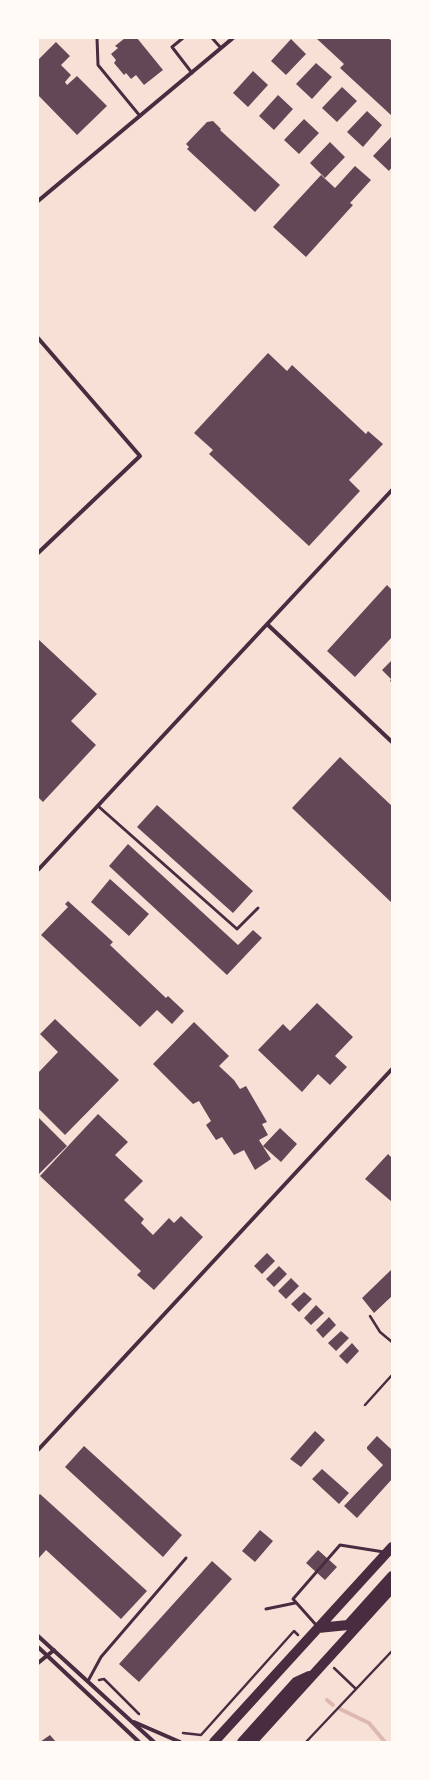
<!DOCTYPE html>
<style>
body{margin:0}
#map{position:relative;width:430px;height:1780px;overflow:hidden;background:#f7e1d7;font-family:Jost,sans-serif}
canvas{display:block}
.frame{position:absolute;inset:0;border:39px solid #fffaf5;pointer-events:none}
</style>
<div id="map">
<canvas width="430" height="1780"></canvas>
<div class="frame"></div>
</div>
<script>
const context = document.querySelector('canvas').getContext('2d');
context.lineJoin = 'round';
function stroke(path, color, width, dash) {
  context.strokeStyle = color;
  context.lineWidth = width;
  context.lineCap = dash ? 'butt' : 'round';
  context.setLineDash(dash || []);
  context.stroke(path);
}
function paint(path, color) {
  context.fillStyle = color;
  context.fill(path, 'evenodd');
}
const stream = new Path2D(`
 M 327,1700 L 333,1705
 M 340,1709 L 369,1723 L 385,1742`);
const building = new Path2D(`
 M 125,38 L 137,38 L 163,70 L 144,85 L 136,75 L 131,79 L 126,73 L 124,75 L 114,63 L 116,60 L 111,54 L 118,48 L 115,46 Z
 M 316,38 L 388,38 L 392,41 L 392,116 L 340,68 L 344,64 Z
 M 291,39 L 306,54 L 286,75 L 271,61 Z
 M 56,42 L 70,56 L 61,65 L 71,75 L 65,82 L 67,85 L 77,76 L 107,106 L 77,135 L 38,95 L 38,60 Z
 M 316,63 L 332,77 L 312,99 L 296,84 Z
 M 253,71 L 268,85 L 248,107 L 233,93 Z
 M 342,87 L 357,101 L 337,122 L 322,108 Z
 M 278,95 L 293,109 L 274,130 L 259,116 Z
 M 367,111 L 382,125 L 363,147 L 347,132 Z
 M 304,119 L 319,133 L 299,154 L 284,140 Z
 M 213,121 L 221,129 L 220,130 L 280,185 L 255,212 L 187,149 L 189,147 L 186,144 L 207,122 Z
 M 392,136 L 392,167 L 389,171 L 373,156 Z
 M 330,142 L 345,157 L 325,178 L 310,163 Z
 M 355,166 L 371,180 L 350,203 L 353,205 L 306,257 L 273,227 L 321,175 L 335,188 Z
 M 268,353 L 287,371 L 292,365 L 366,434 L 368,431 L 383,444 L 349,480 L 360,491 L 309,546 L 209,454 L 213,450 L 194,433 Z
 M 387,585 L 392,590 L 392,637 L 355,677 L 327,651 Z
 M 38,639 L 97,694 L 71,721 L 96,745 L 43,802 L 38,797 Z
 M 392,660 L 392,683 L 390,681 L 391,679 L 382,670 Z
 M 340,757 L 392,806 L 392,903 L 292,808 Z
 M 157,805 L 253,891 L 233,913 L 137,827 Z
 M 128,844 L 238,945 L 253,930 L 262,938 L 227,975 L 109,866 Z
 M 110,879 L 149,914 L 129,936 L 91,902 Z
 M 68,901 L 113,942 L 110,945 L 166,998 L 168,996 L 184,1011 L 172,1024 L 157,1010 L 140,1027 L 41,935 L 68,907 L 65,904 Z
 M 317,1003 L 353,1037 L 335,1056 L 347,1067 L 330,1085 L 318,1074 L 302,1092 L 258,1050 L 283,1024 L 290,1031 Z
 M 55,1019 L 119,1080 L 65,1135 L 38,1108 L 38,1073 L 58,1052 L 40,1034 Z
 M 194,1022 L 229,1056 L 219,1066 L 234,1080 L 240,1089 L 246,1086 L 267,1122 L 262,1124 L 268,1135 L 259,1140 L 271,1159 L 255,1170 L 244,1150 L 234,1155 L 222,1137 L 216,1140 L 206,1125 L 211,1121 L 199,1101 L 193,1104 L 153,1064 Z
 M 98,1114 L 128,1142 L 115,1155 L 143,1181 L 124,1200 L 144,1219 L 141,1223 L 153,1235 L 169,1218 L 174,1223 L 181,1216 L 203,1237 L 154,1290 L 137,1275 L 141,1271 L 40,1176 Z
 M 38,1117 L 67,1146 L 38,1175 Z
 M 280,1128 L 297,1144 L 281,1162 L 263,1146 Z
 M 388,1154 L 392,1158 L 392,1202 L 365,1179 Z
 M 267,1253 L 275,1261 L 262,1274 L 254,1266 Z
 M 279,1266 L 287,1274 L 274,1287 L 266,1279 Z
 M 392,1269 L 392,1296 L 374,1313 L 362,1298 Z
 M 291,1278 L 299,1286 L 286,1299 L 278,1291 Z
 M 304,1292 L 312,1299 L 299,1312 L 291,1304 Z
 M 316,1305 L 324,1313 L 311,1325 L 304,1318 Z
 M 329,1317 L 336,1325 L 323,1338 L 316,1330 Z
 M 341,1331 L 349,1338 L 336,1351 L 328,1343 Z
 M 352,1343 L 359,1351 L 347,1364 L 339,1356 Z
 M 315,1431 L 325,1440 L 301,1467 L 290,1459 Z
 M 377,1436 L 392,1450 L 392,1479 L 357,1518 L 344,1506 L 383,1465 L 367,1449 L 367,1447 Z
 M 84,1446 L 182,1535 L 163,1557 L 65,1467 Z
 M 322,1469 L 349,1493 L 339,1504 L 312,1479 Z
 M 40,1494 L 147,1591 L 121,1619 L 46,1550 L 38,1559 L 38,1496 Z
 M 260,1530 L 273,1541 L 255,1562 L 242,1551 Z
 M 318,1550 L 337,1567 L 325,1580 L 306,1563 Z
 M 212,1561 L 232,1579 L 139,1682 L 119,1664 Z
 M 50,1735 L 56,1742 L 40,1742 Z`);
const path = new Path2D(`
 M 370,1316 L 380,1332 L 392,1342
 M 365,1405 L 392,1375
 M 334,1668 L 356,1689
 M 99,1680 L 104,1679 L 139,1714
 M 183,1733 L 201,1735 L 294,1631 L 298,1635
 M 306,1742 L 392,1651`);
const service = new Path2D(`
 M 97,38 L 98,65 L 140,116
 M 183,38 L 172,47 L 192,73
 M 212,38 L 221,48
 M 98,806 L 237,929 L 258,908
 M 266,1609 L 295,1603
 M 317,1626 L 293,1599 L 340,1545 L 384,1552
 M 88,1681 L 101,1657 L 186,1558`);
const minor = new Path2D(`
 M 38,201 L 233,38
 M 38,338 L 140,456 L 38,553
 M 267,624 L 392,742
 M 38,870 L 392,490
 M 38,1450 L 392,1069
 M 38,1636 L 154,1742
 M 38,1647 L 139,1742
 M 38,1663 L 54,1650
 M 134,1722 L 180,1742`);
const trunk = new Path2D(`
 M 318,1628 L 348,1625 L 392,1576
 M 214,1742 L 392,1547
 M 242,1742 L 296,1682 L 309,1676
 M 252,1742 L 392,1588`);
stroke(stream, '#dcb8b0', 4);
paint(building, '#644757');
stroke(path, '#4a2c40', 2.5);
stroke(service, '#4a2c40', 3);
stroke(minor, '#4a2c40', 4);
stroke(trunk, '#4a2c40', 10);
</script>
